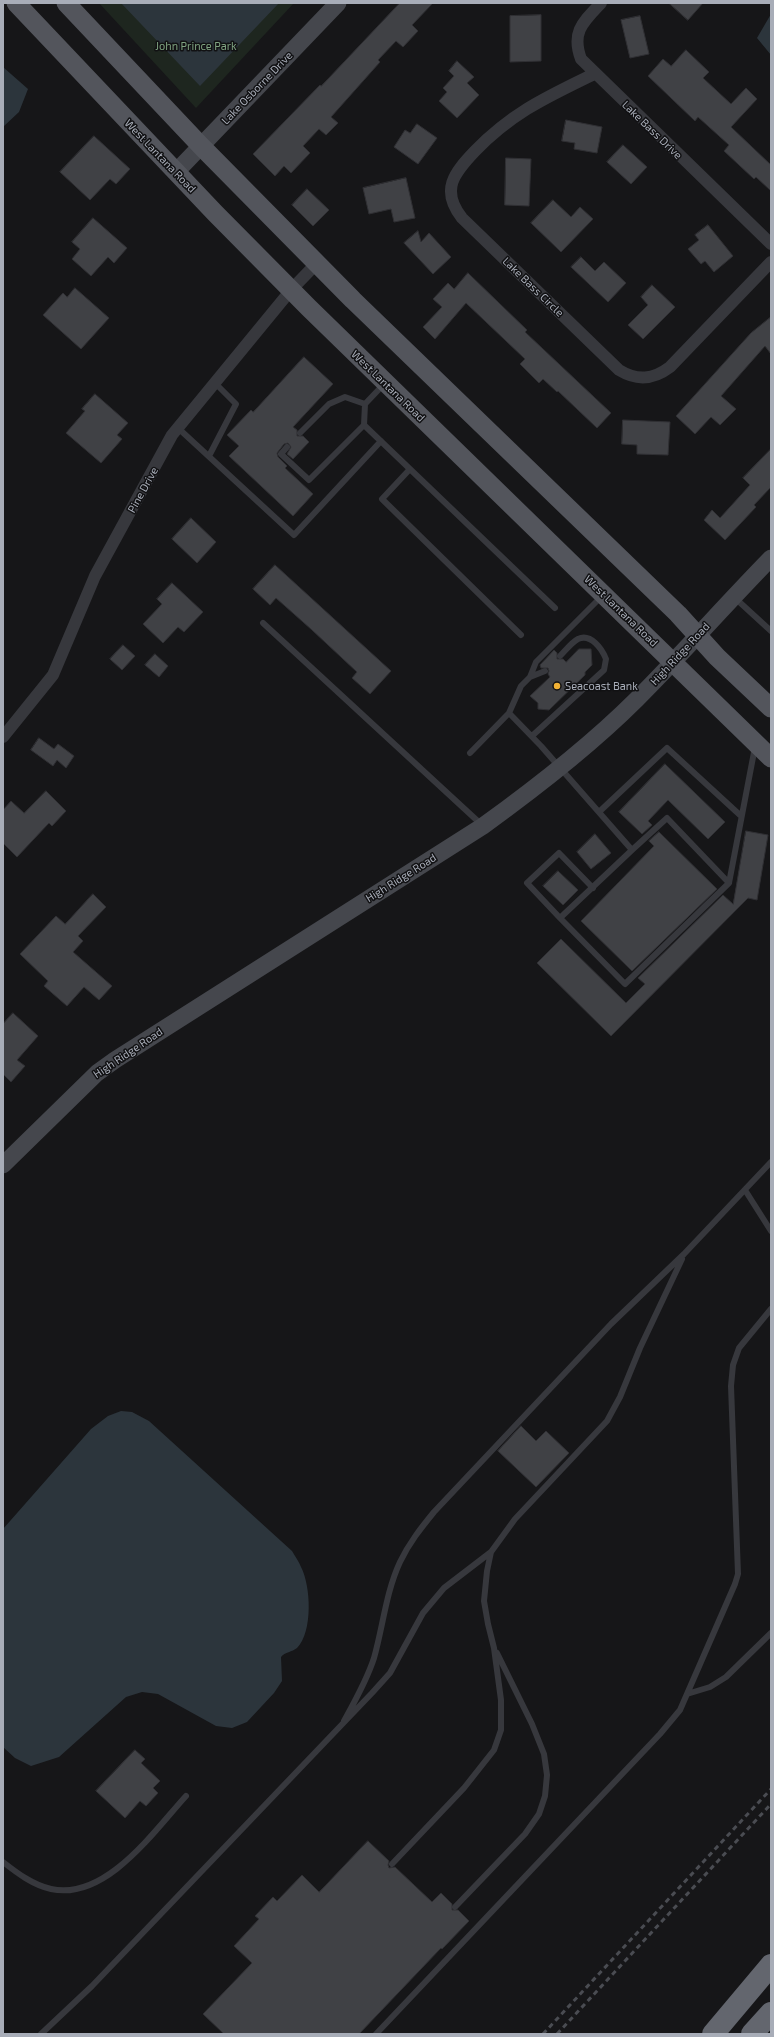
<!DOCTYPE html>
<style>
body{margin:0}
#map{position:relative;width:774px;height:2037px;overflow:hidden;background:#161618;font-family:"Exo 2",sans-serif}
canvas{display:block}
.frame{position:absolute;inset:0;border:4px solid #a8adb8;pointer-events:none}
</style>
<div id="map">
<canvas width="774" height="2037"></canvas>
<div class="frame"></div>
</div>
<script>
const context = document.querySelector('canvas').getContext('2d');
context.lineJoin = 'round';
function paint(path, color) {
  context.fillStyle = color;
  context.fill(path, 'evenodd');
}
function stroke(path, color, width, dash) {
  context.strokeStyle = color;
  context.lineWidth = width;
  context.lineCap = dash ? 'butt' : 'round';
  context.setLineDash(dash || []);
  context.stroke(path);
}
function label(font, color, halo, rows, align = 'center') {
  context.font = font + ' "Exo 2",sans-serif';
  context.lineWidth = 3;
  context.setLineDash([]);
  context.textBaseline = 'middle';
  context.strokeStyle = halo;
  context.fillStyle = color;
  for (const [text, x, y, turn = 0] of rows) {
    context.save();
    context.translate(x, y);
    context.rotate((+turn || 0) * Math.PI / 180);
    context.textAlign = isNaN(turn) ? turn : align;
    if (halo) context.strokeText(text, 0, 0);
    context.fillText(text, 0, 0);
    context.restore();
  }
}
const green = new Path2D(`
 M 99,3 L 294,3 L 196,108 Z`);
const water = new Path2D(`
 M 121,3 L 279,3 L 200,86 Z
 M 771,14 L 771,55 L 757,38 Z
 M 3,67 L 28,89 L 19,112 L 3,127 Z
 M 121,1411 L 132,1412 L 149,1421 L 292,1551 C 295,1556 299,1562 301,1567 C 311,1586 313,1632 297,1648 C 292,1652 285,1652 281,1657 L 282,1681 L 274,1693 L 247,1722 L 232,1728 L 216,1726 L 158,1694 L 142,1692 L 126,1697 L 59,1757 L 31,1766 L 15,1758 L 3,1747 L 3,1529 L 91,1429 L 108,1416 Z`);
const building = new Path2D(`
 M 400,3 L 433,3 L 412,25 L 418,31 L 403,47 L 396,41 L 378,60 L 380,62 L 331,117 L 338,123 L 326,135 L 319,129 L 303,146 L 310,153 L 291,173 L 284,166 L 275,176 L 253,154 L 320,85 L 321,86 Z
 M 669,3 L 703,3 L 688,20 Z
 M 541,15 L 541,61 L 510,62 L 510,16 Z
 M 640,16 L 649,54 L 630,58 L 621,20 Z
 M 686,50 L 709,72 L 703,78 L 731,104 L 746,88 L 757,99 L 731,127 L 771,165 L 771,191 L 756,177 L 754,179 L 724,151 L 729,145 L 698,117 L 695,121 L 648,76 L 663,59 L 671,66 Z
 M 457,61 L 474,77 L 467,83 L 479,95 L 457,118 L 439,101 L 447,92 L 443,88 L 454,76 L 449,71 Z
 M 566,120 L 602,127 L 597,153 L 574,149 L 575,143 L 562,141 Z
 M 417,124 L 437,138 L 418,164 L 394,147 L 405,130 L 410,133 Z
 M 94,136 L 130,169 L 116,184 L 110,179 L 90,200 L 60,172 Z
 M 623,145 L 647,167 L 631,184 L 607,162 Z
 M 506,158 L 531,159 L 529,206 L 505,205 Z
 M 406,178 L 415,218 L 394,222 L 391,209 L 369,214 L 363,188 Z
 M 307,189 L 329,210 L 313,226 L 292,205 Z
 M 553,200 L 571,217 L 580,207 L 593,219 L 561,252 L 531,223 Z
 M 93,218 L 127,248 L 114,263 L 108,257 L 91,276 L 72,259 L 80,249 L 72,242 Z
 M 708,225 L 733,256 L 714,272 L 705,261 L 701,264 L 688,249 L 699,240 L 695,235 Z
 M 418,231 L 421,242 L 429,233 L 451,257 L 433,274 L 404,243 Z
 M 581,257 L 595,271 L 604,262 L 626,283 L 608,302 L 571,267 Z
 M 468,273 L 527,330 L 525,332 L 611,413 L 597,428 L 558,391 L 557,392 L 543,379 L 539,383 L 520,364 L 525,359 L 466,303 L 435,339 L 423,327 L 442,307 L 433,299 L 448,283 L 454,289 Z
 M 652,285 L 675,307 L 643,339 L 628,325 L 648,305 L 641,297 Z
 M 75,288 L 109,318 L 81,349 L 43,315 L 63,293 L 67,297 Z
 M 771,317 L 771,354 L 765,346 L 721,396 L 736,409 L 720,425 L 711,417 L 695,434 L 676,416 L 751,333 Z
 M 304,357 L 333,384 L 293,427 L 297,430 L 297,436 L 303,436 L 309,442 L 293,459 L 287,454 L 291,447 L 288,443 L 284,444 L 277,453 L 278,457 L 287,466 L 285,468 L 313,494 L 293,516 L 229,456 L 239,446 L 227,435 L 251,410 L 253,412 Z
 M 95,394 L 128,423 L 117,435 L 122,439 L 101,463 L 66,433 L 85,411 L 82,409 Z
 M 623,420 L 670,422 L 668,455 L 637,454 L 637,445 L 622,444 Z
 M 771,449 L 771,487 L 754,505 L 756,507 L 725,540 L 704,520 L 712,510 L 720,518 L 750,485 L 743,478 Z
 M 191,518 L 216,542 L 197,563 L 172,539 Z
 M 275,565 L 391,671 L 370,694 L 352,678 L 357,672 L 312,630 L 276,598 L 270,605 L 253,589 Z
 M 172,583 L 203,612 L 184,632 L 178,627 L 163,643 L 143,624 L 162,604 L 157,599 Z
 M 123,645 L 135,656 L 122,670 L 110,659 Z
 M 579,649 L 591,649 L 592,665 L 585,672 L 585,675 L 549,710 L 538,709 L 538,703 L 530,696 L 550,677 L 548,674 L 549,671 L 548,668 L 541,668 L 540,665 L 554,650 L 557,653 L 557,659 L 563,659 L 566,662 Z
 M 155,654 L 168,666 L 159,677 L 145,665 Z
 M 39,738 L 54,749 L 58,744 L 74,756 L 66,768 L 57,760 L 53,766 L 31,750 Z
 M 665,764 L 725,822 L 708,839 L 668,800 L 648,821 L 652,825 L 642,834 L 619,812 Z
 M 46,791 L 66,811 L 52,826 L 49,823 L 17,857 L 3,843 L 3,810 L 11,801 L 24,813 Z
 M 746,831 L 768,835 L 757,900 L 748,898 L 611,1036 L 537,963 L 561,939 L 626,1003 L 645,984 L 638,978 L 723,895 L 733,904 Z
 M 659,832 L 717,889 L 632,971 L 581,921 L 654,846 L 649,841 Z
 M 595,834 L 611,853 L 591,869 L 577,852 Z
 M 558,871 L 578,890 L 563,905 L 543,886 Z
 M 93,894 L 106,907 L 78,936 L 83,941 L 73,952 L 112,986 L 99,1000 L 84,987 L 67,1006 L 44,986 L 48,981 L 20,954 L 56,916 L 65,924 Z
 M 13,1013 L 38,1036 L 17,1060 L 25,1066 L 11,1082 L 3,1074 L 3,1024 Z
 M 521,1426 L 536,1441 L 546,1431 L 569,1453 L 536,1487 L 498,1451 Z
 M 135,1750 L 145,1759 L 141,1763 L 160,1781 L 153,1788 L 158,1793 L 146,1806 L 140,1801 L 125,1818 L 96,1791 Z
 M 368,1841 L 389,1861 L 388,1865 L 389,1868 L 395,1867 L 432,1902 L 441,1893 L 452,1904 L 452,1910 L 458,1910 L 469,1921 L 442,1949 L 441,1948 L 359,2034 L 224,2034 L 203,2014 L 252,1963 L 234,1946 L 259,1919 L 255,1916 L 273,1897 L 277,1901 L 302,1875 L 319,1892 Z`);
const lane = new Path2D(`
 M 364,425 L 365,404
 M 178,428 L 294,535 L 381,441
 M 300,433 L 329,404 L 345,397 L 365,404 L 384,384
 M 287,447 L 281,454 L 309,480 L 364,425 L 555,608
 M 209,456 L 236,404 L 215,383
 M 410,469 L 382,499 L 521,635
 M 735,598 L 771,631
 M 263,623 L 482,825
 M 530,677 L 545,671
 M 509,713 L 541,746 L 632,850 L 667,818 L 729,883 L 755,747
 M 532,736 L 604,670 L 606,659 C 602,649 591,633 578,639 C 572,642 565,651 560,656
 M 470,753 L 509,713 L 521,686 L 530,677 L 536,662 L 601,597
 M 599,812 L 667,748 L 741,816
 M 632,850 L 560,918 L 625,984 L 729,883
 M 560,918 L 527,883 L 559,853 L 593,888
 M 745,1190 L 771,1231
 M 687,1694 L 710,1687 L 726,1677 L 771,1633
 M 344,1721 C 355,1701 367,1680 374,1658 C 383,1626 386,1592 400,1562 C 409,1543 421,1528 434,1512 L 611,1324 L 684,1254 L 771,1162
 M 3,1862 C 17,1873 33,1885 51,1889 C 106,1901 154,1831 186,1796
 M 392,1864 L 464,1788 L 494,1750 L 501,1730 L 501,1700 L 494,1648 L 488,1624 L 484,1601 L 487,1571 L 491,1552 L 515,1519 L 607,1421 L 620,1397 L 640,1348 L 682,1259
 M 455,1907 L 525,1834 L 539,1814 L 545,1796 L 547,1775 L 544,1754 L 532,1724 L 497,1653
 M 41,2034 L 92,1986 L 372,1693 L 390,1673 L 423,1613 L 444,1588 L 491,1552
 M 376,2034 L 660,1734 L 680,1710 L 735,1584 L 738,1574 L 731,1386 L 733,1365 L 739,1348 L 771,1309`);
const street = new Path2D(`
 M 601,3 C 583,22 571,32 581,59 L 771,244
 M 594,74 C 547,97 513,112 475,151 C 454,173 440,190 462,218 L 619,370 C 637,381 653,380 670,367 L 771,262
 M 3,737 L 53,675 L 95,576 L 172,435 L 291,290 L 316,264`);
const secondary = new Path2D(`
 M 176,172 L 338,3
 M 3,1165 L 97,1073 L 115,1060 L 483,826 C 537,787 590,746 637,699 C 683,653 726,604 771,558`);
const primary = new Path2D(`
 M 16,3 L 215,213 L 309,308 L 771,758
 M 66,3 L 201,146 L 353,300 L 678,614 L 717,657 L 771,708`);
const highway = new Path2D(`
 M 713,2034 L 771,1965
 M 752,2034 L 771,2013`);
const rail = new Path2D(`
 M 543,2034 L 771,1789
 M 557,2034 L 771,1804`);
const markers = [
 [557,686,4,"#f2b134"]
];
const parkNames = [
 ["John Prince Park",196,46]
];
const streetNames = [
 ["Lake Osborne Drive",257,88,-46],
 ["Lake Bass Drive",652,130,44],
 ["West Lantana Road",160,156,46],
 ["Lake Bass Circle",533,287,44],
 ["West Lantana Road",388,386,44],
 ["Pine Drive",143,490,-61],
 ["West Lantana Road",621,611,44],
 ["High Ridge Road",680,654,-47],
 ["High Ridge Road",401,878,-32],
 ["High Ridge Road",128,1053,-34]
];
const poiNames = [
 ["Seacoast Bank",565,686]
];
paint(green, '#1e261f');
paint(water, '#2c353c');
paint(building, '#404145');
stroke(building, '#303034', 1);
stroke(lane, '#37383d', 6);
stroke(street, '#37383d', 12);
stroke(secondary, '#45474d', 17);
stroke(primary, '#53555c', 19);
stroke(highway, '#63666e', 22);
stroke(rail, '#4a4c52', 3, [5, 4]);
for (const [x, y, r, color] of markers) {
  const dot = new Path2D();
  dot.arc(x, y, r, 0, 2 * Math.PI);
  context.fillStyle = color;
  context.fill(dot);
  stroke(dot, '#111113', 1.5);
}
label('11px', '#7fa381', '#111113', parkNames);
label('11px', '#a8adb8', '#111113', streetNames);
label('11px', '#a8adb8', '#111113', poiNames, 'left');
</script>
